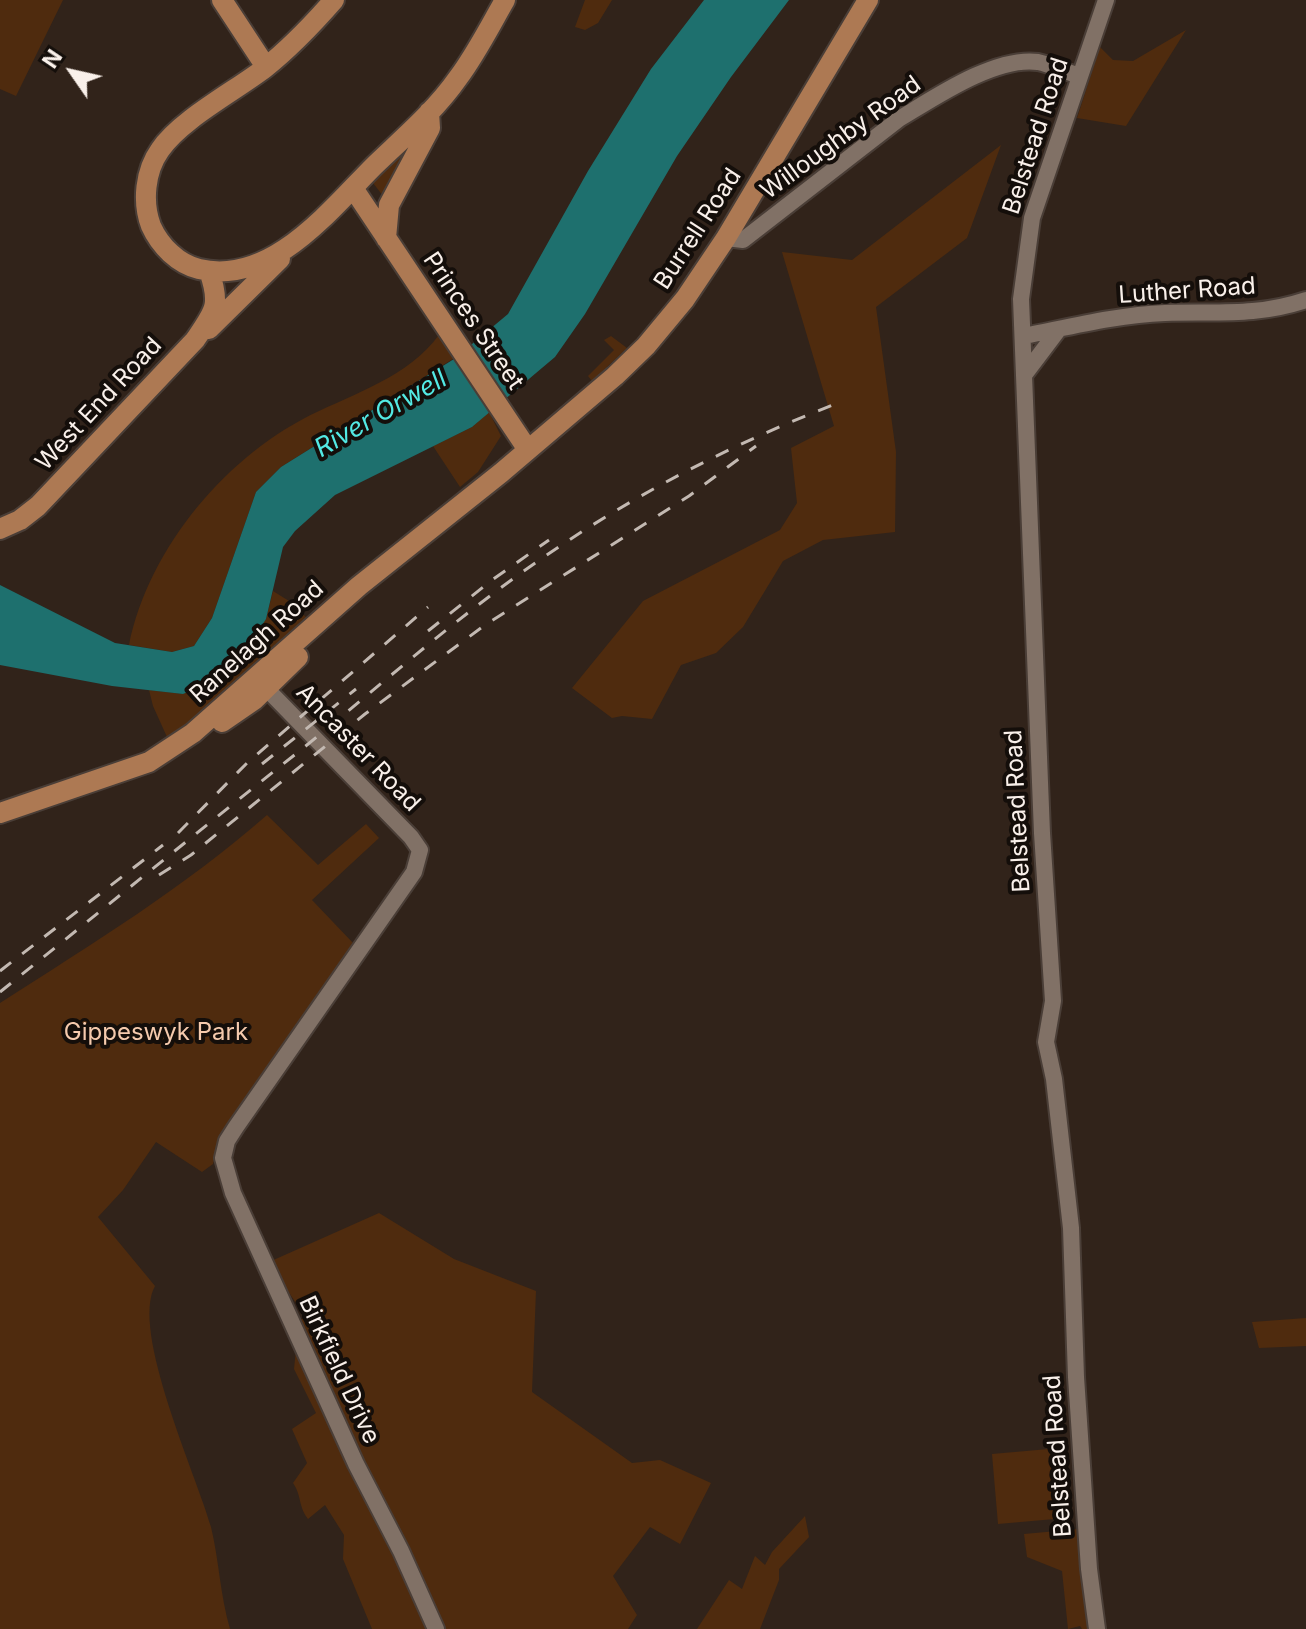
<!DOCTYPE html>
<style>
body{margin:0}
#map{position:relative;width:1306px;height:1629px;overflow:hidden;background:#31231a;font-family:Inter,sans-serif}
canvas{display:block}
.north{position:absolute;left:32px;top:32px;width:80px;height:80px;-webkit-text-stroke:6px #140e0a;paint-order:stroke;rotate:304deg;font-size:22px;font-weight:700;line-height:32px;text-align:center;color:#f9f0ea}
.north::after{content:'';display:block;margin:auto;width:28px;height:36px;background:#f9f0ea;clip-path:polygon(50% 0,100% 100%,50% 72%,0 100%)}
</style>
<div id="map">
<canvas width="1306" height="1629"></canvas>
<div class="north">N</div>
</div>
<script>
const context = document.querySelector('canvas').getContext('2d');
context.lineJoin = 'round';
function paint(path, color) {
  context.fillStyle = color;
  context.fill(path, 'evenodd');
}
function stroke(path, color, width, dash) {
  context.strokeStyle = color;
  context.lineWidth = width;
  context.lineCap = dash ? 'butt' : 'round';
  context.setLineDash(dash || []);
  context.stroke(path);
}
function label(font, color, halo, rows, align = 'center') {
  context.font = font + ' Inter,sans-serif';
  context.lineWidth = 8;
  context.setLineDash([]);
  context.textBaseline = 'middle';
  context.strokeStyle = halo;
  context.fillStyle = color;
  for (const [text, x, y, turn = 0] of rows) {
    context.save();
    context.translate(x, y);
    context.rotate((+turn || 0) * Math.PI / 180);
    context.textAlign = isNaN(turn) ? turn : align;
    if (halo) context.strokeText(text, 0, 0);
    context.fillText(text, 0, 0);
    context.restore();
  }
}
const green = new Path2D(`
 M 0,0 L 63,0 L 16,96 L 0,89 Z
 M 585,0 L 612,0 L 598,23 L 585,30 L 575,27 Z
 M 1186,30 L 1126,126 L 1077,118 L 1100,47 L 1113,60 L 1133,61 Z
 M 422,129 L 383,196 L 370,179 Z
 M 1001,145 L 967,238 L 876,307 L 896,452 L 895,532 L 823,540 L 783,561 L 743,627 L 716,653 L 681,665 L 652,719 L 622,716 L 612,718 L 572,688 L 643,601 L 780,530 L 797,503 L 791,448 L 834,426 L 782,252 L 852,260 Z
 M 444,327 L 467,350 L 281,467 L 256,492 L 212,618 L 194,646 L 172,652 L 129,645 C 149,547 228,453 319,411 C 364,390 418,371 444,327 Z
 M 611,336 L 627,348 L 592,381 L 588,376 L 614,350 L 604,340 Z
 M 489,412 L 501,436 L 478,472 L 460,487 L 433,446 L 472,427 Z
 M 273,591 L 289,601 L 307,618 L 203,713 L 167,737 L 153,706 L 149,690 L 183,694 L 266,619 Z
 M 267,815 L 318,865 L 366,824 L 379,838 L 312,900 L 353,943 L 219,1137 L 213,1164 L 202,1172 L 156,1142 L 123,1190 L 98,1217 L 155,1286 C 130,1331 197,1476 211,1527 C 219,1560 220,1595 230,1629 L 0,1629 L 0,1003 C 92,944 185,887 267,815 Z
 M 379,1213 L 454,1259 L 536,1291 L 532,1392 L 632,1463 L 660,1460 L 711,1483 L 680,1544 L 650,1527 L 613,1576 L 637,1615 L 628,1629 L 372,1629 L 343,1559 L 344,1535 L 325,1505 L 308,1519 C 298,1506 302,1496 293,1483 L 307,1463 L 292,1429 L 316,1413 L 294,1369 L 299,1321 L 305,1317 L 269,1262 Z
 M 1306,1318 L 1306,1346 L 1259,1348 L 1252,1322 Z
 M 1060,1448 L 1066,1518 L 998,1524 L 992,1454 Z
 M 805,1516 L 809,1537 L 779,1569 L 779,1580 L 760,1629 L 697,1629 L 729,1580 L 742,1589 L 755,1556 L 765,1565 L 772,1552 Z
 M 1079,1529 L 1093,1629 L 1082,1629 L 1080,1626 L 1068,1629 L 1062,1571 L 1027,1557 L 1024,1534 Z`);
const water = new Path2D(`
 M 704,0 L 789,0 L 731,77 L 677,156 L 585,314 L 555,357 L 472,427 L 335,495 L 295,531 L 283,547 L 266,619 L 231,673 L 183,694 L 112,686 L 0,665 L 0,585 L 115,643 L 172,652 L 194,646 L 212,618 L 256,492 L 281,467 L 454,359 L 508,314 L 588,171 L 651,69 Z`);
const minor = new Path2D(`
 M 726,238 L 743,240 L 899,119 C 934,98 995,56 1038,62 C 1052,65 1066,72 1080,76
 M 1024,336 C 1070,327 1117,315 1165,313 C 1215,311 1255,317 1306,300
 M 1025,374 L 1059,329
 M 260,682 L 411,837 L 420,850 L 414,872 L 236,1127 L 227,1141 L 223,1158 L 233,1193 L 356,1464 L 401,1551 L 436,1629
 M 1097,1629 L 1089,1569 L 1076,1377 L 1071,1228 L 1054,1079 L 1046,1042 L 1053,1001 L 1042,833 L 1021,299 L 1032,218 L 1106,0`);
const major = new Path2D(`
 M 222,0 L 266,67
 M 334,0 C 313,24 290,48 265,68 C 235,91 180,120 160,150 C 145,171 142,202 151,226 C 160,246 178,264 199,269 C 271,286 329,211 374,166 C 403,138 435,111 458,78 C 476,54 490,26 505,0
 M 353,188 L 528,450
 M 386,238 L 389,205 L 430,128 L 429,112
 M 209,329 L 280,259
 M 0,529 L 20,520 L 38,506 L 195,340 C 215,311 221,305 209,271
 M 222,722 L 254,700 L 298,657
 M 0,813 L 149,762 L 193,733 L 359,586 L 501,473 L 615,376 L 646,346 L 685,299 L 726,238 L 868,0`);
const rail = new Path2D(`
 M 428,631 L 492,580 L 549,540
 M 262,764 L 356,689
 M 178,833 L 247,763 L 428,607
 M 159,875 L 191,855 L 365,714 L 485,625 L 689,496 L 756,446
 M 0,971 L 163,845
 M 0,992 C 101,911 201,829 302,749 C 382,684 459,615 544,557 C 635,494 734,443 838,403`);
const streetNames = [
 ["Belstead Road",1036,136,-72],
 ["Willoughby Road",841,138,-36],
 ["Burrell Road",698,229,-57],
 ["Luther Road",1187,291,-4],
 ["Princes Street",473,321,56],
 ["West End Road",99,404,-47],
 ["Ranelagh Road",257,642,-42],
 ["Ancaster Road",358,748,46],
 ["Belstead Road",1018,811,-93],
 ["Birkfield Drive",339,1370,65],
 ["Belstead Road",1058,1456,-94]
];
const parkNames = [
 ["Gippeswyk Park",156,1033]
];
const waterNames = [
 ["River Orwell",381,414,-30]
];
paint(green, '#4f2b0e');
paint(water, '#1e706e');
stroke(minor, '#4a3e37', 20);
stroke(major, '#4a3e37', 24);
stroke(minor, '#817166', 16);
stroke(major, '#ad7953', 20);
stroke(rail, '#c3b9b2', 3, [14, 14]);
label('24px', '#f9f0ea', '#140e0a', streetNames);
label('24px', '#f5caad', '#140e0a', parkNames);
label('italic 26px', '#53e9e4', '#140e0a', waterNames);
</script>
